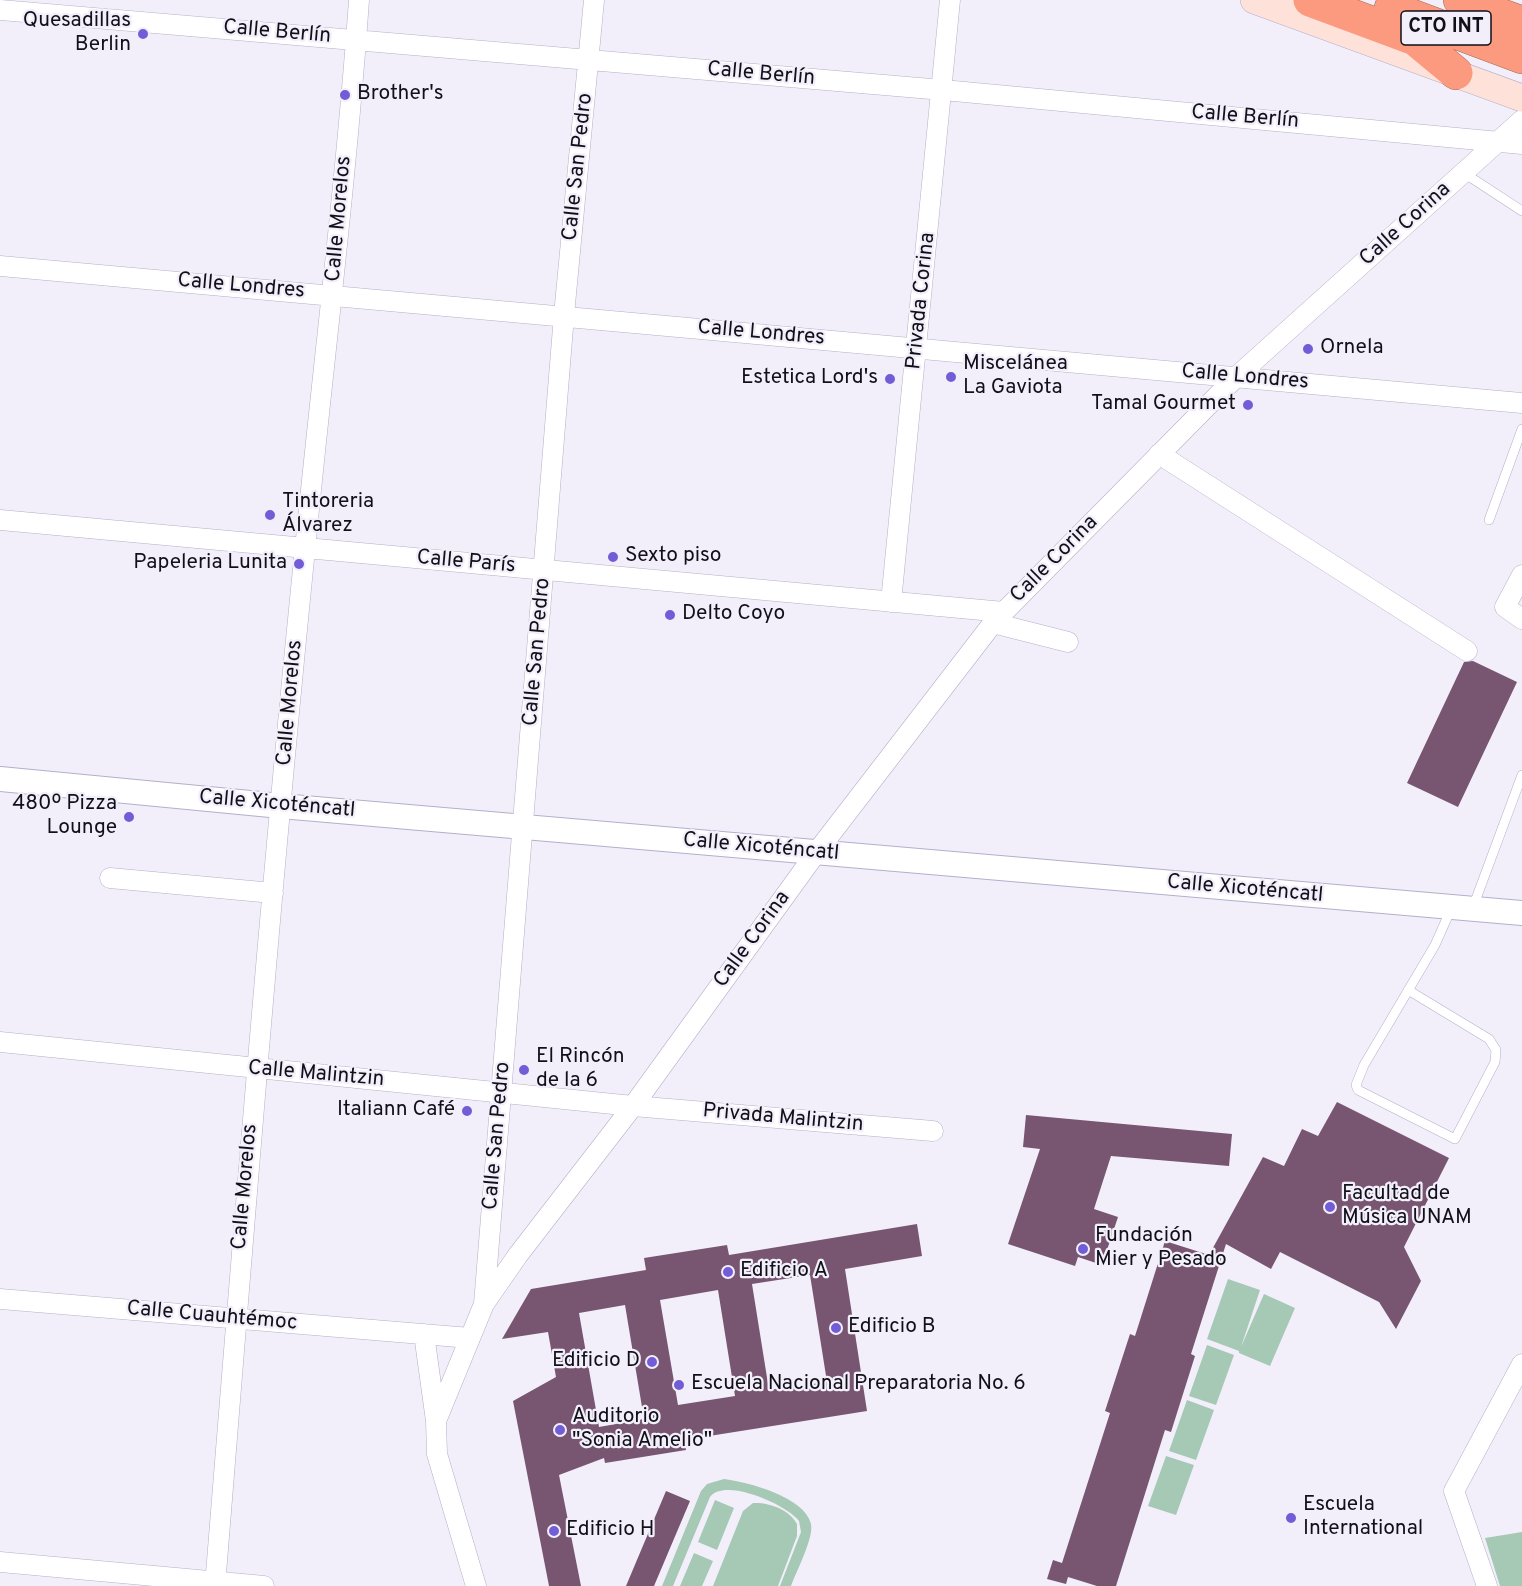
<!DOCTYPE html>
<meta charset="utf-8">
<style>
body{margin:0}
canvas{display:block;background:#f2effb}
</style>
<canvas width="1522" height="1586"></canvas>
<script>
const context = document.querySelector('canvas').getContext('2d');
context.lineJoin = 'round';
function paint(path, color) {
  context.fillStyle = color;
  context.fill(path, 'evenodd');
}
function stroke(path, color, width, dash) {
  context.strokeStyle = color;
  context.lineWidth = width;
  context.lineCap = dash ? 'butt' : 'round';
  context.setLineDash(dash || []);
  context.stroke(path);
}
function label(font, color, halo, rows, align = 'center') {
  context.font = font + ' Overpass,sans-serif';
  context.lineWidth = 4.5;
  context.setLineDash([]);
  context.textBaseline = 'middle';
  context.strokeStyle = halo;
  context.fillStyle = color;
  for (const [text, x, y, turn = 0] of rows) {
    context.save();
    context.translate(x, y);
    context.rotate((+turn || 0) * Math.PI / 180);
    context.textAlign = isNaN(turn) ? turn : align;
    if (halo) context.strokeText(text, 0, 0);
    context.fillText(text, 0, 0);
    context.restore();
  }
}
const green = new Path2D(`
 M 1228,1279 L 1260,1290 L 1241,1347 L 1264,1294 L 1295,1308 L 1270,1366 L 1239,1353 L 1239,1351 L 1207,1339 Z
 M 1207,1345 L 1234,1355 L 1216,1405 L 1189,1396 Z
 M 1187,1400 L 1214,1410 L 1196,1460 L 1169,1451 Z
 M 1166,1456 L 1194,1465 L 1176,1515 L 1148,1506 Z
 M 724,1479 C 748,1482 805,1497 811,1524 C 814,1538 796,1572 791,1586 L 780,1586 L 801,1532 L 799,1521 C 787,1505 725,1477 710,1497 L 673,1586 L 662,1586 L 701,1491 L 707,1484 Z
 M 715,1500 L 734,1508 L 717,1550 L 698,1542 Z
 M 753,1503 C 769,1502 790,1510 797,1524 L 797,1536 L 778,1586 L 713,1586 L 743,1511 Z
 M 1522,1532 L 1522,1586 L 1500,1586 L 1485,1538 Z
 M 694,1553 L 713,1561 L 702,1586 L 680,1586 Z`);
const building = new Path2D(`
 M 1473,661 L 1517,682 L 1458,807 L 1407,783 L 1464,662 Z
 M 1337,1102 L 1449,1158 L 1404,1247 L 1421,1281 L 1396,1329 L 1379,1302 L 1280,1252 L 1271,1269 L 1226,1244 L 1191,1354 L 1195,1356 L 1171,1432 L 1165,1430 L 1116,1586 L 1097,1586 L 1068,1577 L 1066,1584 L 1047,1579 L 1053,1560 L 1062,1563 L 1110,1413 L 1105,1411 L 1130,1334 L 1135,1336 L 1165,1241 L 1209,1255 L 1263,1157 L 1284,1166 L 1302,1129 L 1318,1136 Z
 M 1026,1115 L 1232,1134 L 1229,1166 L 1111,1156 L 1094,1209 L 1118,1217 L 1102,1265 L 1078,1257 L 1075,1266 L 1008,1244 L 1040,1149 L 1023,1147 Z
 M 917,1224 L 922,1256 L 845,1269 L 867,1411 L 684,1440 L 686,1450 L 605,1463 L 604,1458 L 559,1475 L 581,1586 L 549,1586 L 513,1401 L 556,1377 L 548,1332 L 502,1339 L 531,1289 L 646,1270 L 644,1258 L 727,1245 L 729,1255 ZM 810,1275 L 827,1382 L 769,1390 L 752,1284 ZM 718,1290 L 735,1396 L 678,1405 L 660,1300 ZM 625,1305 L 644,1419 L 599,1427 L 579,1313 Z
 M 666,1491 L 690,1501 L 654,1586 L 626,1586 Z`);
const service = new Path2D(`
 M 1464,173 L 1522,211
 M 1489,520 L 1522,429
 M 1473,907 L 1522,775
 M 1408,990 L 1489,1039 L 1496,1050 L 1495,1062 L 1455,1139 L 1358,1090 L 1356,1085 L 1364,1065 L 1435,945 L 1451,909`);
const minor = new Path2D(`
 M 0,10 L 943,90 L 1522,144
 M 0,266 L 1522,403
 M 1159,454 L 1467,651
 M 0,520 L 1004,612
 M 1522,575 L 1505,607 L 1522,619
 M 891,602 L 950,0
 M 993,623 L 1068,642
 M 110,878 L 273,893
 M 0,1042 L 633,1106 L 933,1131
 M 0,1299 L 470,1338
 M 484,1304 L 564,315 L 594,0
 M 424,1334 L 436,1421
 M 0,1562 L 264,1586
 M 215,1586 C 243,1240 270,895 305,549 C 323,366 346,184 359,0
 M 476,1586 L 437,1454 L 436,1421 L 484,1304 L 518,1255 L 633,1106 L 816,853 L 993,623 L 1235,378 L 1522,120
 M 1487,1586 L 1454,1491 L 1522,1364`);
const tertiary = new Path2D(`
 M 0,779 L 281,806 L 1522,913`);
const secondary = new Path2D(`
 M 1254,0 L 1522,98`);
const motorway = new Path2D(`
 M 1310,0 L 1415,39 L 1456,73
 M 1460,0 L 1522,23
 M 1391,8 L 1522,57`);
const markers = [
 [143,34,6,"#735dd7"],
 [345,95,6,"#735dd7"],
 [1308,349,6,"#735dd7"],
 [951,377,6,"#735dd7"],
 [890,379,6,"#735dd7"],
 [1248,405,6,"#735dd7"],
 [270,515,6,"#735dd7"],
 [613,557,6,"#735dd7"],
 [299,564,6,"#735dd7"],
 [670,615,6,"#735dd7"],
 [129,817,6,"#735dd7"],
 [524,1070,6,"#735dd7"],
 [467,1111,6,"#735dd7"],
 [1330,1207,6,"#735dd7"],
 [1083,1249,6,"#735dd7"],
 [728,1272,6,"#735dd7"],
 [836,1328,6,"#735dd7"],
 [652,1362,6,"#735dd7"],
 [679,1385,6,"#735dd7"],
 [560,1430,6,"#735dd7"],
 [1291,1518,6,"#735dd7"],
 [554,1531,6,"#735dd7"]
];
const shields = [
 [1446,28,90]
];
const shieldNames = [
 ["CTO INT",1446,28]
];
const poiNames = [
 ["Quesadillas",131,22,"right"],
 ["Berlin",131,46,"right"],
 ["Brother's",357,95],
 ["Ornela",1320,349],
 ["Miscelánea",963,365],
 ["La Gaviota",963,389],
 ["Estetica Lord's",878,379,"right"],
 ["Tamal Gourmet",1236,405,"right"],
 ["Tintoreria",282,503],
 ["Álvarez",282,527],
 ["Sexto piso",625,557],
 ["Papeleria Lunita",287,564,"right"],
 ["Delto Coyo",682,615],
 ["480º Pizza",117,805,"right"],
 ["Lounge",117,829,"right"],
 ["El Rincón",536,1058],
 ["de la 6",536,1082],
 ["Italiann Café",455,1111,"right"],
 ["Facultad de",1342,1195],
 ["Música UNAM",1342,1219],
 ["Fundación",1095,1237],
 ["Mier y Pesado",1095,1261],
 ["Edificio A",740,1272],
 ["Edificio B",848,1328],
 ["Edificio D",640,1362,"right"],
 ["Escuela Nacional Preparatoria No. 6",691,1385],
 ["Auditorio",572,1418],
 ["\"Sonia Amelio\"",572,1442],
 ["Escuela",1303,1506],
 ["International",1303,1530],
 ["Edificio H",566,1531]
];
const streetNames = [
 ["Calle Berlín",277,33,5],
 ["Calle Berlín",761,75,5],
 ["Calle Berlín",1245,118,5],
 ["Calle San Pedro",579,167,-84],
 ["Calle Morelos",340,219,-85],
 ["Calle Corina",1406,225,-42],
 ["Calle Londres",241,287,5],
 ["Privada Corina",922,301,-84],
 ["Calle Londres",761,334,5],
 ["Calle Londres",1245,378,5],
 ["Calle Corina",1055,560,-45],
 ["Calle París",466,563,5],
 ["Calle San Pedro",538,652,-85],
 ["Calle Morelos",291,703,-85],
 ["Calle Xicoténcatl",277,805,5],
 ["Calle Xicoténcatl",761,848,5],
 ["Calle Xicoténcatl",1245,890,5],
 ["Calle Corina",753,940,-54],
 ["Calle Malintzin",316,1075,5],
 ["Privada Malintzin",783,1119,5],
 ["Calle San Pedro",498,1136,-85],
 ["Calle Morelos",246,1187,-85],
 ["Calle Cuauhtémoc",212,1317,5]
];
paint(green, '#a6c9b6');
paint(building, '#785671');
stroke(service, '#b4afca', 10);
stroke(minor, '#b4afca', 21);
stroke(tertiary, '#b4afca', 26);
stroke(secondary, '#b4afca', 28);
stroke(motorway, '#a9695a', 34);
stroke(service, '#fff', 9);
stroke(minor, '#fff', 20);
stroke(tertiary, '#fff', 24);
stroke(secondary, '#fee1d8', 27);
stroke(motorway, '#fb9a7e', 33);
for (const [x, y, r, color] of markers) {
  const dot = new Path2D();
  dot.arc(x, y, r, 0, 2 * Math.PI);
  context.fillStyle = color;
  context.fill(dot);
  stroke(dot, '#f2effb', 2);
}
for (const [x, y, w] of shields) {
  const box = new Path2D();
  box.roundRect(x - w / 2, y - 17, w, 34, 4.5);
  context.fillStyle = '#f2effb';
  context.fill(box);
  stroke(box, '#110f18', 1.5);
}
label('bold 20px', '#110f18', null, shieldNames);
label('21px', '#110f18', '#f2effb', poiNames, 'left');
label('21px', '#110f18', '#f2effb', streetNames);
</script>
